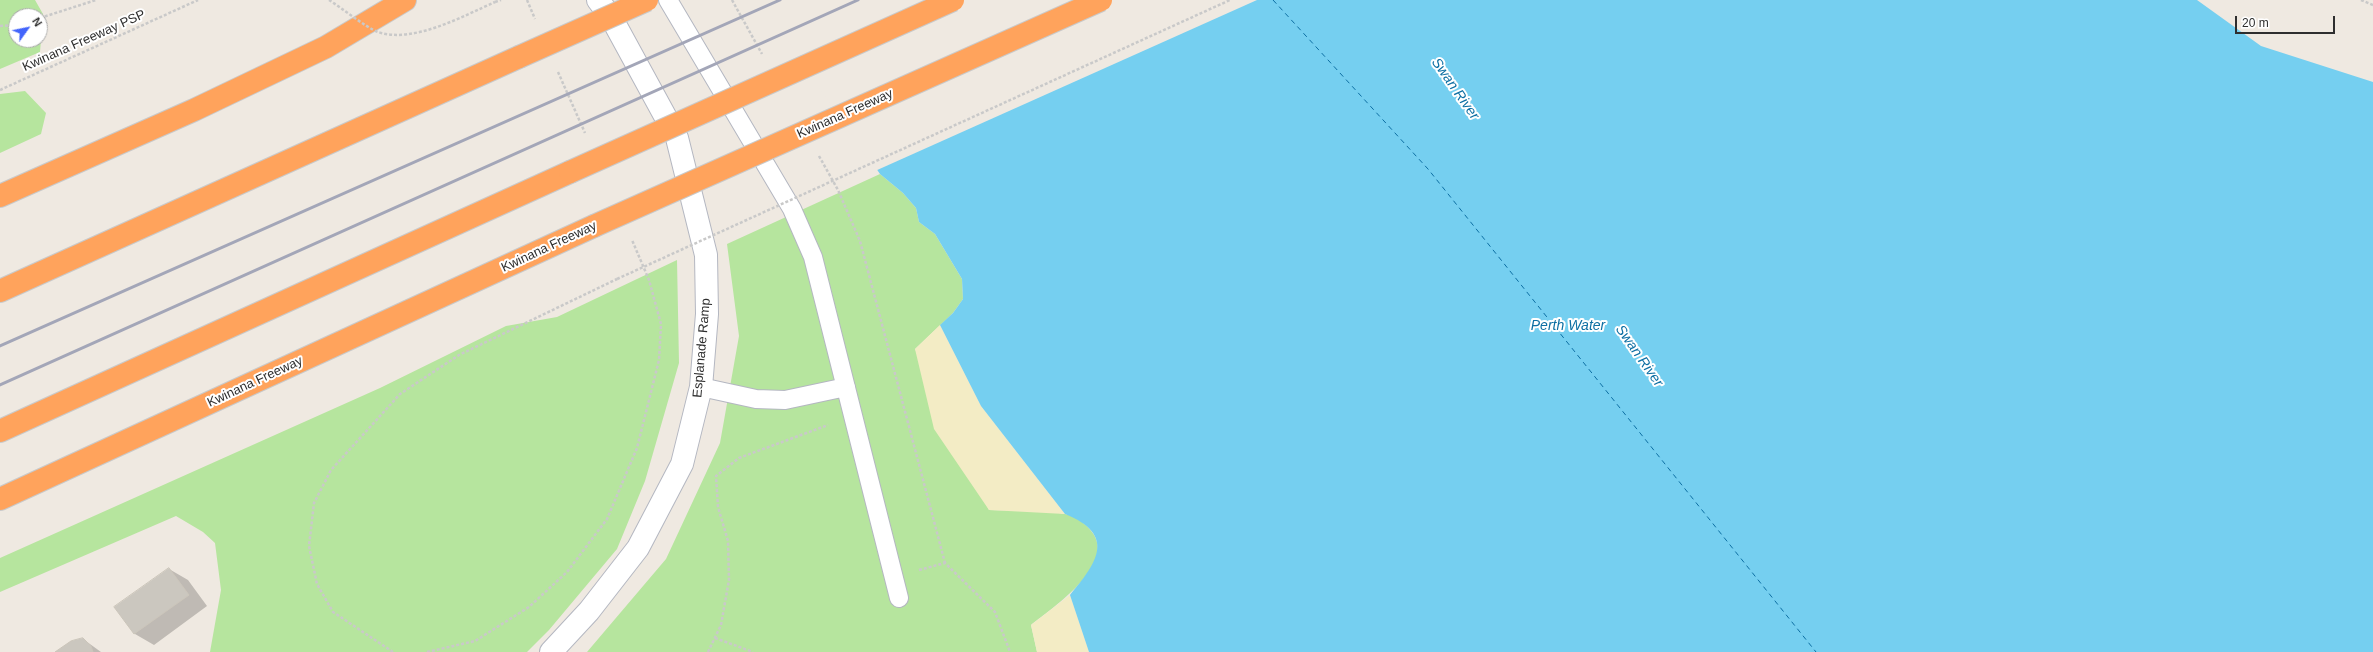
<!DOCTYPE html>
<style>
body{margin:0}
#map{position:relative;width:2373px;height:652px;overflow:hidden;background:#efe9e1;font-family:Arial,sans-serif}
canvas{display:block}
.north{position:absolute;left:8px;top:8px;width:40px;height:40px;box-sizing:border-box;background:#fff;border:1px solid #ababab;border-radius:50%;rotate:57deg;font-size:11px;font-weight:700;line-height:16px;text-align:center;color:#2e2e2e}
.north::after{content:'';display:block;margin:auto;width:14px;height:18px;background:#4264fb;clip-path:polygon(50% 0,100% 100%,50% 72%,0 100%)}
.scale{position:absolute;left:2235px;top:16px;width:100px;height:18px;box-sizing:border-box;border:2px solid #2e2e2e;border-top:0;padding-left:5px;font-size:12px;line-height:14px;white-space:nowrap;color:#2e2e2e;-webkit-text-stroke:3px #fff;paint-order:stroke}
</style>
<div id="map">
<canvas width="2373" height="652"></canvas>
<div class="north">N</div>
<div class="scale">20 m</div>
</div>
<script>
const context = document.querySelector('canvas').getContext('2d');
context.lineJoin = 'round';
function paint(path, color) {
  context.fillStyle = color;
  context.fill(path, 'evenodd');
}
function stroke(path, color, width, dash) {
  context.strokeStyle = color;
  context.lineWidth = width;
  context.lineCap = dash ? 'butt' : 'round';
  context.setLineDash(dash || []);
  context.stroke(path);
}
function label(font, color, halo, rows, align = 'center') {
  context.font = font + ' Arial,sans-serif';
  context.lineWidth = 4;
  context.setLineDash([]);
  context.textBaseline = 'middle';
  context.strokeStyle = halo;
  context.fillStyle = color;
  for (const [text, x, y, turn = 0] of rows) {
    context.save();
    context.translate(x, y);
    context.rotate((+turn || 0) * Math.PI / 180);
    context.textAlign = isNaN(turn) ? turn : align;
    if (halo) context.strokeText(text, 0, 0);
    context.fillText(text, 0, 0);
    context.restore();
  }
}
const green = new Path2D(`
 M 0,0 L 35,0 L 43,14 L 40,52 L 0,69 ZM 16,16 L 40,16 L 40,40 L 16,40 Z
 M 25,91 L 46,113 L 41,134 L 0,153 L 0,94 Z
 M 880,174 L 903,193 L 916,208 L 919,222 L 935,234 L 962,279 L 963,299 L 953,313 L 915,349 L 989,510 C 1013,511 1041,509 1065,514 C 1077,517 1085,523 1092,532 C 1117,565 1052,608 1031,625 L 1037,652 L 587,652 L 666,559 L 720,443 L 739,336 L 727,244 Z
 M 677,260 L 679,363 L 645,481 L 617,549 L 549,630 L 527,652 L 210,652 L 221,590 L 215,543 L 203,532 L 176,516 L 0,592 L 0,558 L 380,388 L 506,326 L 557,317 Z`);
const sand = new Path2D(`
 M 940,325 L 981,406 L 1065,514 L 989,510 L 934,429 L 915,349 Z
 M 1070,595 L 1089,652 L 1037,652 L 1031,625 Z`);
const water = new Path2D(`
 M 762,0 L 2197,0 L 2261,46 L 2373,82 L 2373,652 L 1089,652 L 1070,595 C 1097,563 1117,535 1065,514 L 981,406 L 940,325 L 953,313 L 963,299 L 962,279 L 935,234 L 919,222 L 916,208 L 903,193 L 880,174 Z`);
const pier = new Path2D(`
 M 760,0 L 1257,0 L 875,171 Z`);
const shadow = new Path2D(`
 M 169,569 L 188,580 L 207,606 L 154,645 L 135,634 L 116,607 Z
 M 83,639 L 101,652 L 57,652 Z`);
const ferry = new Path2D(`
 M 1273,0 L 1428,169 L 1816,652`);
const building = new Path2D(`
 M 169,568 L 189,595 L 134,634 L 114,607 Z
 M 83,638 L 91,646 L 93,652 L 55,652 L 71,641 Z`);
const path = new Path2D(`
 M 527,0 L 535,19
 M 732,0 L 762,54
 M 2361,0 L 2373,5
 M 495,2 L 501,0
 M 40,18 L 96,0
 M 0,26 L 16,25
 M 558,72 L 585,133
 M 0,90 L 198,0
 M 819,156 L 838,190 L 860,241 L 945,563
 M 919,570 L 945,563 L 995,612 L 1010,652
 M 715,638 L 753,652
 M 393,652 L 333,612 L 317,584 L 309,546 L 314,503 L 331,470 L 400,394 L 459,355 L 617,279
 M 427,652 L 475,641 L 529,607 L 567,572 L 607,519 L 637,448 L 659,360 L 661,324 L 649,280 L 632,240
 M 708,652 L 721,625 L 729,580 L 728,541 L 718,507 L 716,476 L 739,458 L 828,425`);
const service = new Path2D(`
 M 668,0 L 792,209 L 813,257 L 899,598
 M 701,387 L 756,399 L 785,400 L 846,387`);
const tertiary = new Path2D(`
 M 551,652 L 589,611 L 638,548 L 682,464 L 701,387 L 707,314 L 706,255 L 677,138 L 611,17 L 598,0`);
const motorway = new Path2D(`
 M 0,196 L 194,110 L 326,47 L 405,0
 M 0,291 L 519,57
 M 0,431 L 570,172
 M 0,499 L 594,226`);
const rail = new Path2D(`
 M 0,346 L 780,0
 M 0,385 L 858,0`);
const pathBridge = new Path2D(`
 M 329,0 C 342,8 365,27 378,32 C 413,44 463,16 495,2
 M 617,279 L 1230,0`);
const motorwayBridge = new Path2D(`
 M 519,57 L 647,0
 M 570,172 L 953,0
 M 594,226 L 1101,0`);
const streetNames = [
 ["Kwinana Freeway PSP",84,41,-24],
 ["Kwinana Freeway",845,114,-24],
 ["Kwinana Freeway",549,247,-25],
 ["Esplanade Ramp",702,348,-85],
 ["Kwinana Freeway",255,382,-25]
];
const waterNames = [
 ["Swan River",1455,89,55],
 ["Perth Water",1568,326],
 ["Swan River",1639,356,55]
];
paint(green, '#b6e59e');
paint(sand, '#f3ecc5');
paint(water, '#75cff0');
paint(pier, '#efe9e1');
paint(shadow, '#0003');
stroke(ferry, '#0d6fa3', 1, [5, 4]);
paint(building, '#cbc7bf');
stroke(building, '#cbc5ba', 1);
stroke(service, '#b4b7c1', 20);
stroke(tertiary, '#b4b7c1', 24);
stroke(motorway, '#c9c9c9', 24);
stroke(path, '#c9c9c9', 2.5, [3, 2]);
stroke(service, '#fff', 18);
stroke(tertiary, '#fff', 22);
stroke(motorway, '#ffa35c', 22);
stroke(rail, '#a3a6b8', 3);
stroke(motorwayBridge, '#c9c9c9', 24, []);
stroke(pathBridge, '#c9c9c9', 2.5, [3, 2]);
stroke(motorwayBridge, '#ffa35c', 22);
label('13px', '#2e2e2e', '#fff', streetNames);
label('italic 14px', '#0d6fa3', '#fff', waterNames);
</script>
